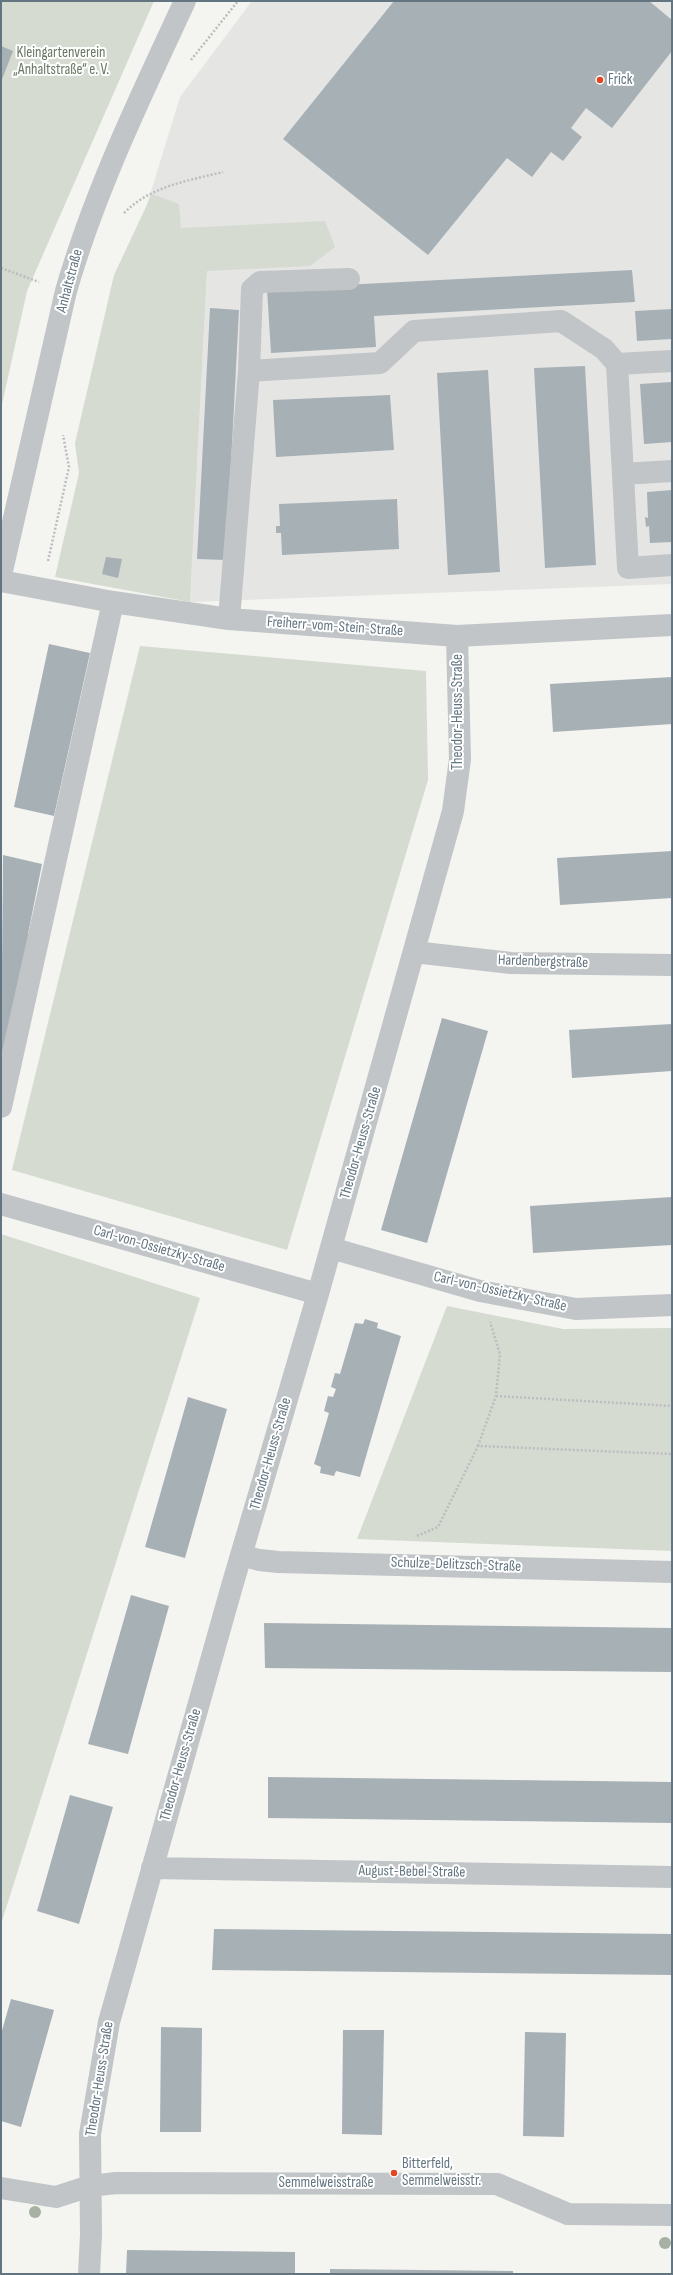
<!DOCTYPE html>
<meta charset="utf-8">
<style>
body{margin:0}
#map{position:relative;width:673px;height:2275px;overflow:hidden;background:#f4f4f0;font-family:"Sofia Sans Condensed",sans-serif}
canvas{display:block}
.frame{position:absolute;inset:0;border:2px solid #637581;pointer-events:none}
</style>
<div id="map">
<canvas width="673" height="2275"></canvas>
<div class="frame"></div>
</div>
<script>
const context = document.querySelector('canvas').getContext('2d');
context.lineJoin = 'round';
function paint(path, color) {
  context.fillStyle = color;
  context.fill(path, 'evenodd');
}
function stroke(path, color, width, dash) {
  context.strokeStyle = color;
  context.lineWidth = width;
  context.lineCap = dash ? 'butt' : 'round';
  context.setLineDash(dash || []);
  context.stroke(path);
}
function label(font, color, halo, rows, align = 'center') {
  context.font = font + ' "Sofia Sans Condensed",sans-serif';
  context.lineWidth = 4;
  context.setLineDash([]);
  context.textBaseline = 'middle';
  context.strokeStyle = halo;
  context.fillStyle = color;
  for (const [text, x, y, turn = 0] of rows) {
    context.save();
    context.translate(x, y);
    context.rotate((+turn || 0) * Math.PI / 180);
    context.textAlign = isNaN(turn) ? turn : align;
    if (halo) context.strokeText(text, 0, 0);
    context.fillText(text, 0, 0);
    context.restore();
  }
}
const built = new Path2D(`
 M 252,1 L 672,1 L 672,584 L 190,602 L 207,272 L 127,270 L 180,97 Z`);
const green = new Path2D(`
 M 1,1 L 154,1 L 27,291 L 1,409 Z
 M 152,194 L 179,204 L 181,228 L 325,221 L 335,247 L 310,266 L 207,271 L 190,602 L 55,577 L 79,473 L 75,443 L 114,275 Z
 M 140,646 L 426,671 L 428,780 L 287,1250 L 12,1170 Z
 M 1,1234 L 200,1298 L 1,1924 Z
 M 447,1306 L 563,1329 L 672,1328 L 672,1551 L 357,1539 Z`);
const building = new Path2D(`
 M 394,1 L 649,1 L 672,20 L 672,51 L 612,128 L 586,108 L 571,128 L 582,137 L 563,161 L 551,152 L 532,177 L 507,158 L 428,255 L 283,139 Z
 M 1,46 L 13,51 L 1,82 Z
 M 632,270 L 635,302 L 374,316 L 376,347 L 271,353 L 267,289 Z
 M 210,308 L 239,310 L 226,560 L 197,559 Z
 M 672,309 L 672,339 L 637,341 L 635,311 Z
 M 585,366 L 596,565 L 545,568 L 534,368 Z
 M 488,370 L 500,572 L 448,575 L 437,373 Z
 M 672,382 L 672,442 L 644,444 L 640,384 Z
 M 390,395 L 394,450 L 276,457 L 273,400 Z
 M 672,490 L 672,542 L 650,543 L 649,526 L 646,527 L 645,517 L 648,518 L 647,492 Z
 M 397,499 L 399,549 L 282,555 L 281,533 L 276,533 L 276,526 L 280,526 L 279,504 Z
 M 106,557 L 122,559 L 118,578 L 102,574 Z
 M 49,644 L 90,653 L 54,816 L 14,807 Z
 M 672,677 L 672,724 L 553,732 L 550,684 Z
 M 672,851 L 672,898 L 560,905 L 557,858 Z
 M 3,855 L 42,864 L 28,934 L 33,935 L 1,1076 Z
 M 442,1018 L 488,1031 L 427,1243 L 381,1230 Z
 M 672,1024 L 672,1071 L 572,1078 L 569,1030 Z
 M 672,1197 L 672,1245 L 533,1253 L 530,1206 Z
 M 365,1319 L 378,1323 L 377,1328 L 401,1336 L 360,1477 L 336,1471 L 334,1476 L 320,1473 L 321,1467 L 314,1464 L 329,1413 L 324,1411 L 328,1396 L 333,1397 L 336,1389 L 331,1387 L 335,1373 L 340,1374 L 355,1323 L 363,1324 Z
 M 188,1397 L 227,1409 L 185,1558 L 145,1547 Z
 M 131,1595 L 169,1606 L 128,1754 L 88,1744 Z
 M 264,1623 L 672,1628 L 672,1672 L 265,1668 Z
 M 268,1777 L 672,1782 L 672,1823 L 268,1818 Z
 M 70,1795 L 113,1807 L 79,1924 L 37,1911 Z
 M 214,1929 L 672,1934 L 672,1975 L 212,1970 Z
 M 11,1999 L 54,2010 L 21,2127 L 1,2121 L 1,2034 Z
 M 161,2027 L 202,2028 L 201,2132 L 160,2132 Z
 M 343,2030 L 384,2030 L 382,2135 L 342,2134 Z
 M 525,2032 L 566,2033 L 564,2137 L 523,2136 Z
 M 127,2250 L 295,2252 L 295,2274 L 126,2274 Z
 M 330,2269 L 513,2271 L 513,2274 L 330,2274 Z`);
const path = new Path2D(`
 M 191,60 L 238,1
 M 124,213 C 151,186 187,181 223,172
 M 1,268 L 39,282
 M 48,561 L 69,467 L 63,435
 M 496,1396 L 672,1406
 M 478,1446 L 496,1396 L 500,1354 L 490,1322
 M 417,1536 L 438,1527 L 478,1446 L 672,1454`);
const minor = new Path2D(`
 M 617,364 L 672,361
 M 249,371 L 380,363 L 414,331 L 561,321 L 604,349 L 617,364 L 628,568 L 672,565
 M 623,474 L 672,471
 M 1,575 L 66,291 C 95,190 141,96 185,1
 M 1,581 L 113,602 L 229,619 L 457,636 L 672,625
 M 229,619 L 249,371 L 252,289 L 260,282 L 349,279
 M 414,952 L 511,963 L 672,965
 M 1,1107 L 113,602
 M 1,1204 L 318,1294
 M 331,1248 L 480,1291 L 576,1309 L 672,1305
 M 241,1555 L 259,1560 L 278,1562 L 672,1572
 M 152,1868 L 672,1877
 M 1,2188 L 56,2197 L 90,2186 L 116,2183 L 497,2184 L 568,2214 L 672,2215
 M 89,2274 L 91,2235 L 90,2134 L 109,2022 L 232,1586 L 318,1294 L 453,811 L 460,759 L 457,636`);
const trees = [
 [35,2212],
 [665,2243]
];
const markers = [
 [600,80,4,"#e14623"],
 [394,2173,4,"#e14623"]
];
const parkNames = [
 ["Kleingartenverein",61,53],
 ["„Anhaltstraße“ e. V.",61,70]
];
const poiNames = [
 ["Frick",608,80],
 ["Bitterfeld,",402,2164],
 ["Semmelweisstr.",402,2181]
];
const streetNames = [
 ["Anhaltstraße",70,281,-75],
 ["Freiherr-vom-Stein-Straße",335,627,4],
 ["Theodor-Heuss-Straße",458,712,-90],
 ["Hardenbergstraße",543,962,2],
 ["Theodor-Heuss-Straße",361,1143,-74],
 ["Carl-von-Ossietzky-Straße",159,1249,16],
 ["Carl-von-Ossietzky-Straße",500,1292,13],
 ["Theodor-Heuss-Straße",271,1454,-74],
 ["Schulze-Delitzsch-Straße",456,1565,2],
 ["Theodor-Heuss-Straße",181,1765,-74],
 ["August-Bebel-Straße",412,1872,1],
 ["Theodor-Heuss-Straße",100,2079,-81],
 ["Semmelweisstraße",326,2183]
];
paint(built, '#e5e5e4');
paint(green, '#d5dbd1');
paint(building, '#a7b0b5');
stroke(path, '#bbbdbf', 2.5, [2, 2]);
stroke(minor, '#c1c5c8', 22);
context.fillStyle = '#a7b0a2';
for (const [x, y] of trees) {
  context.beginPath();
  context.arc(x, y, 6, 0, 2 * Math.PI);
  context.fill();
}
for (const [x, y, r, color] of markers) {
  const dot = new Path2D();
  dot.arc(x, y, r, 0, 2 * Math.PI);
  context.fillStyle = color;
  context.fill(dot);
  stroke(dot, '#fff', 1.5);
}
label('15px', '#687862', '#fff', parkNames);
label('15px', '#637581', '#fff', poiNames, 'left');
label('15px', '#637581', '#fff', streetNames);
</script>
